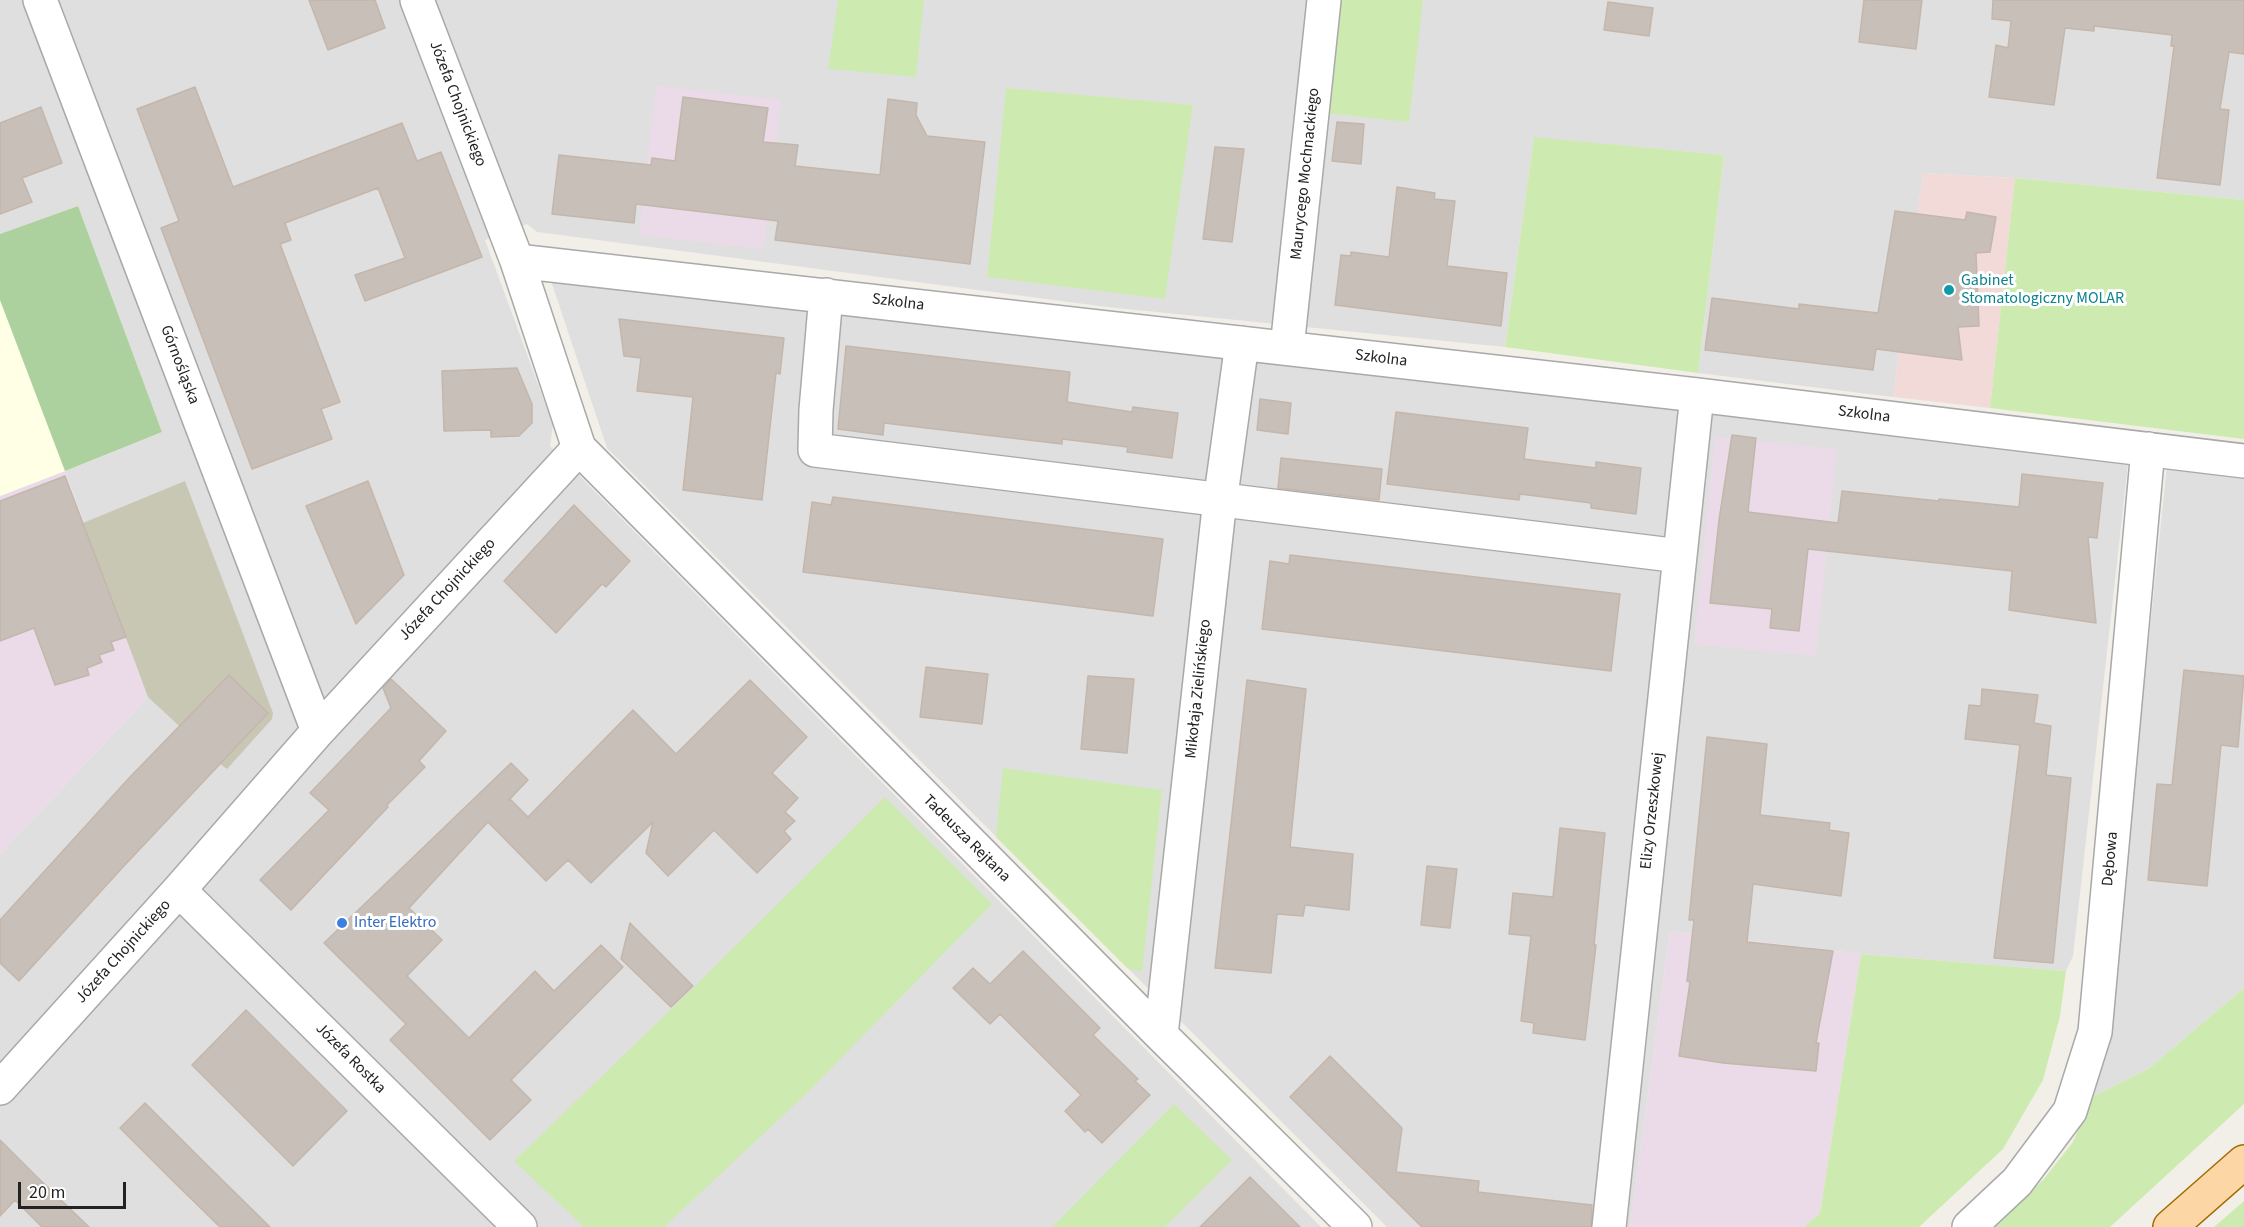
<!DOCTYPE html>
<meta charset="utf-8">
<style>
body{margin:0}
#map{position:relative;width:2244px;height:1227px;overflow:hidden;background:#f2efe9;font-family:"Source Sans 3",sans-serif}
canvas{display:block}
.scale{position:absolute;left:18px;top:1182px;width:108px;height:27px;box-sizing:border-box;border:3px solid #222;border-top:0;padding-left:8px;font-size:18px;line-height:21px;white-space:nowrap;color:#222;-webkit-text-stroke:4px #fff;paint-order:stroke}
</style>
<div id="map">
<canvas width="2244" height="1227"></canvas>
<div class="scale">20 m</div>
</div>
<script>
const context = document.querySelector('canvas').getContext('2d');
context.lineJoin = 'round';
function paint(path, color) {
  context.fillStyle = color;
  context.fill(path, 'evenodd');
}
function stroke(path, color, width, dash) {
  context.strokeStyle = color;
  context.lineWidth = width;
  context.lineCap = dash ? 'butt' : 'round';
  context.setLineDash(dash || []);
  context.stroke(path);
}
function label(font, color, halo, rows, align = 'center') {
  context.font = font + ' "Source Sans 3",sans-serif';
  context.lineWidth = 6;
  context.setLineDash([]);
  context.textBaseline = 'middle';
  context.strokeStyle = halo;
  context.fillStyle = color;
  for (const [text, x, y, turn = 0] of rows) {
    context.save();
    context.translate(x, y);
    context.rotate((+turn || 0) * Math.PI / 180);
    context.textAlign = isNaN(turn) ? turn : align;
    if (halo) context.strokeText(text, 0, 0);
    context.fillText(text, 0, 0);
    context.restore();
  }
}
const residential = new Path2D(`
 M 0,0 L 2244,0 L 2244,200 L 2015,178 L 1923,173 L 1893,397 L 1698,373 L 1724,155 L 1534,138 L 1505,347 L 1107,307 L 537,232 L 527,224 L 485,240 L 553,425 L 550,446 L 1321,1227 L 0,1227 L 0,854 L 148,697 L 65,471 L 162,432 L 78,206 L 0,234 Z
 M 551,281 L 1104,346 L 1277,362 L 2128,464 L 2073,956 L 2066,971 L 1861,954 L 1670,931 L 1630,1227 L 1387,1227 L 607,448 Z
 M 2167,465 L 2244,475 L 2244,988 L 2148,1069 L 2092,1097 L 2110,1013 Z`);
const commercial = new Path2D(`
 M 1923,173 L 2015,178 L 1990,408 L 1893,397 Z`);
const industrial = new Path2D(`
 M 656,86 L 781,100 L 764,249 L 639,235 Z
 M 1715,437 L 1837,449 L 1816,656 L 1694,644 Z
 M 65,471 L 148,697 L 0,854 L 0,496 Z
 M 1670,931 L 1861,954 L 1820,1213 L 1804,1227 L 1630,1227 Z`);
const education = new Path2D(`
 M 0,300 L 65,471 L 0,496 Z`);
const construction = new Path2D(`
 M 185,481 L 273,713 L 272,719 L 227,769 L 219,763 L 148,697 L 83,523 Z`);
const grass = new Path2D(`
 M 838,0 L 924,0 L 916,77 L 828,69 Z
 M 1339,0 L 1423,0 L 1409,122 L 1326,113 Z
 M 1006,88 L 1193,105 L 1165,299 L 987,277 Z
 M 1534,137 L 1724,155 L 1698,373 L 1505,347 Z
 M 2015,178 L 2244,200 L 2244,439 L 1990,408 Z
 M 1003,768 L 1162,790 L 1142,972 L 1127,968 L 996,837 Z
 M 885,797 L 992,904 L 806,1094 L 664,1227 L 584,1227 L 514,1161 L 695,986 Z
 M 1861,954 L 2066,971 L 2060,1016 L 2043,1080 L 2003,1149 L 1919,1227 L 1804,1227 L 1820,1213 Z
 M 2244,988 L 2244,1104 L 2110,1227 L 1992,1227 L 2043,1180 L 2073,1142 L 2092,1097 L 2148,1069 Z
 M 1174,1104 L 1232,1160 L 1165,1227 L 1052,1227 Z
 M 2244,1201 L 2244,1227 L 2214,1227 Z`);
const forest = new Path2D(`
 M 78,206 L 162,432 L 65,471 L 0,300 L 0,234 Z`);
const building = new Path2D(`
 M 309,0 L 375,0 L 385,28 L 328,50 Z
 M 1864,0 L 1922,0 L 1916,49 L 1859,42 Z
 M 1993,0 L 2244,0 L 2244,54 L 2229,52 L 2220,109 L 2229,110 L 2220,185 L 2157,178 L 2174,46 L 2171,46 L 2172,35 L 2094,26 L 2094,31 L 2065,28 L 2054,105 L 1989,97 L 1996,45 L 2008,48 L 2011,21 L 1992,19 Z
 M 1608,2 L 1653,8 L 1649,36 L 1604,30 Z
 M 195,87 L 233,187 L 402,123 L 417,161 L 441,152 L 482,257 L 365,301 L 355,275 L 405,258 L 378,188 L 285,223 L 291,240 L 280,244 L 340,402 L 321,409 L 332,439 L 252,469 L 161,228 L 179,221 L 137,109 Z
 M 683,97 L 768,108 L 763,142 L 798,145 L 795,166 L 880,175 L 888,99 L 917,103 L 916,115 L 927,136 L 985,142 L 970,264 L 775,240 L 778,221 L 720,214 L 636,204 L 634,223 L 552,214 L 559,155 L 651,165 L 652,158 L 675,161 Z
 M 41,107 L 62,163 L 22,178 L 32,202 L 0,214 L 0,123 Z
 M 1337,122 L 1364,124 L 1361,164 L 1332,161 Z
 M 1215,147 L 1244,149 L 1232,242 L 1203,239 Z
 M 1397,187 L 1435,193 L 1434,199 L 1455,201 L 1447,266 L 1507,273 L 1501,326 L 1335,305 L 1341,255 L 1351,256 L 1351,252 L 1389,257 Z
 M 1895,211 L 1965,220 L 1967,212 L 1996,217 L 1990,252 L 1976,253 L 1979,326 L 1958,327 L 1962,360 L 1876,349 L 1873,370 L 1705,350 L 1712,298 L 1799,309 L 1799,304 L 1878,313 Z
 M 619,319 L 784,338 L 780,374 L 776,373 L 762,500 L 683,490 L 693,397 L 637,391 L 641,358 L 624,356 Z
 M 846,346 L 1070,372 L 1067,402 L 1132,412 L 1133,407 L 1178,413 L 1172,458 L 1127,452 L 1128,447 L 1062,439 L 1062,444 L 884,423 L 883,435 L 838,429 Z
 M 517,368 L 532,404 L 532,423 L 519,436 L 491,437 L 491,430 L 444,431 L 442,371 Z
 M 1260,399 L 1291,403 L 1288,434 L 1257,430 Z
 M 1396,412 L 1528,428 L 1524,459 L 1596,468 L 1596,462 L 1641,468 L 1636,514 L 1591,508 L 1591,503 L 1520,494 L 1519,500 L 1387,484 Z
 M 1732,435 L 1756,438 L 1748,512 L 1838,523 L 1842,491 L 1939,501 L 1939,499 L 2019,507 L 2022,474 L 2103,483 L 2097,538 L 2088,537 L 2096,623 L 2009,610 L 2012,571 L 1808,549 L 1799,631 L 1770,628 L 1772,609 L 1710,603 L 1719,520 Z
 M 1281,458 L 1382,469 L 1379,500 L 1278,488 Z
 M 65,476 L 126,637 L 111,642 L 114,650 L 99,655 L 102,662 L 87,668 L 89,675 L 55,685 L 34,628 L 0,641 L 0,501 Z
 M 368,481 L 404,575 L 356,624 L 306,506 Z
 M 833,497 L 1163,539 L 1153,616 L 803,572 L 812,502 L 831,505 Z
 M 574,505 L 630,561 L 606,587 L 602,584 L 556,633 L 504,581 Z
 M 1290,555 L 1620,594 L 1611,671 L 1262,629 L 1270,561 L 1289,564 Z
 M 926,667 L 988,674 L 982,724 L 920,717 Z
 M 2184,670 L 2244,676 L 2238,747 L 2221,745 L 2207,886 L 2148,880 L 2157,784 L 2172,785 Z
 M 229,675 L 268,713 L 123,867 L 19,981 L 0,963 L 0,920 L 130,777 Z
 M 1088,676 L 1134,679 L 1127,753 L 1081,749 Z
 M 391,679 L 446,731 L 419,761 L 425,767 L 387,805 L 388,807 L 291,910 L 260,880 L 329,810 L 310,793 L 391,708 L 383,688 Z
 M 750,680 L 807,737 L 772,773 L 798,798 L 785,812 L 795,821 L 784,831 L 791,839 L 757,873 L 714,830 L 668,876 L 646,853 L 653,822 L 591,883 L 568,860 L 546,881 L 488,822 L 409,908 L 442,940 L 407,976 L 469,1038 L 535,971 L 554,991 L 601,945 L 623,967 L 511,1080 L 531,1100 L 490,1140 L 390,1040 L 406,1024 L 324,943 L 511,763 L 528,780 L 509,800 L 511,800 L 528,817 L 633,710 L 676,754 Z
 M 1247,680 L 1306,689 L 1290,847 L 1353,854 L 1349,910 L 1305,905 L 1303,916 L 1277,914 L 1271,973 L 1215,968 Z
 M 1982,689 L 2038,695 L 2034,723 L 2051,726 L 2046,775 L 2071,778 L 2053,963 L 1994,958 L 2020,745 L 1965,739 L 1969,705 L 1981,706 Z
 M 1707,737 L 1767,744 L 1760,815 L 1830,823 L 1829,830 L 1849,833 L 1841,896 L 1753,884 L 1747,942 L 1833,951 L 1816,1043 L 1819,1043 L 1816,1071 L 1723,1063 L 1679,1056 L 1690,982 L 1687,981 L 1694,920 L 1689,920 Z
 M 1560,828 L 1605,833 L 1594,945 L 1596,945 L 1585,1040 L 1533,1033 L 1534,1023 L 1521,1021 L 1531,936 L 1509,934 L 1513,893 L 1553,897 Z
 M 1427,866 L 1457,869 L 1450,928 L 1421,925 Z
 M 630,923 L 693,986 L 671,1007 L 621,959 Z
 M 1023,951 L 1100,1028 L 1093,1035 L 1138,1079 L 1135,1081 L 1150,1095 L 1102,1143 L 1088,1129 L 1085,1132 L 1065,1111 L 1081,1095 L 1000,1014 L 990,1024 L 953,988 L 973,968 L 990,984 Z
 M 246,1010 L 347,1111 L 293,1166 L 192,1065 Z
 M 1330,1056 L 1402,1128 L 1396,1172 L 1479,1181 L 1478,1192 L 1592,1205 L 1591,1227 L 1422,1227 L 1290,1097 Z
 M 145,1103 L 208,1166 L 270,1227 L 220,1227 L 175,1183 L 120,1128 Z
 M 0,1140 L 37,1177 L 89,1227 L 42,1227 L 15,1200 L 0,1216 Z
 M 1250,1177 L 1300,1227 L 1200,1227 Z`);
const minor = new Path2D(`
 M 40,0 L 318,731
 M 517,261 L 1697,395 L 2244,461
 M 826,295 L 816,410 L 815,450 L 1680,556
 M 1287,348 L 1324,0
 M 579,448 L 1161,1035 L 1355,1227
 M 179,890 L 520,1227
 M 1161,1035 L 1218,517 L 1242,343
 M 0,1088 L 179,890 L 318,731 L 579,448 L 517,261 L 417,0
 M 1609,1227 L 1697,395
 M 1969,1227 L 2017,1182 L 2070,1111 L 2095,1032 L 2148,449`);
const major = new Path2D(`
 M 2170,1227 L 2244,1162`);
const markers = [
 [1949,290,6,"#0f9aa8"],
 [342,923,6,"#3f7fe0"]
];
const streetNames = [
 ["Józefa Chojnickiego",457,104,69],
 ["Maurycego Mochnackiego",1306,174,-84],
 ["Szkolna",898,303,7],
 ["Szkolna",1381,359,7],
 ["Górnośląska",179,365,69],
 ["Szkolna",1864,415,7],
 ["Józefa Chojnickiego",448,590,-47],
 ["Mikołaja Zielińskiego",1199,689,-84],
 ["Elizy Orzeszkowej",1653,811,-84],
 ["Tadeusza Rejtana",966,839,45],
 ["Dębowa",2111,859,-85],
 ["Józefa Chojnickiego",124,952,-48],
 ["Józefa Rostka",350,1059,45]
];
const cultureNames = [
 ["Gabinet",1961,281],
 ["Stomatologiczny MOLAR",1961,299]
];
const shopNames = [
 ["Inter Elektro",354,923]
];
paint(residential, '#e0dfdf');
paint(commercial, '#f2dad9');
paint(industrial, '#ebdbe8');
paint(education, '#ffffe5');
paint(construction, '#c7c7b4');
paint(grass, '#cdebb0');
paint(forest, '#add19e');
paint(building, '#c7bfb8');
stroke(building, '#c4b6ab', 1.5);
stroke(minor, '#a9a9a9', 36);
stroke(major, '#a06b00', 36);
stroke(minor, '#fff', 33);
stroke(major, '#fcd6a4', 33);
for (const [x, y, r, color] of markers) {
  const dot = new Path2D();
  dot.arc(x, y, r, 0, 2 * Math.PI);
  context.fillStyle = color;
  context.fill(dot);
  stroke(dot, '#fff', 2);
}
label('16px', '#222', '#fff', streetNames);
label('16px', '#0d838f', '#fff', cultureNames, 'left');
label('16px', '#366cbe', '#fff', shopNames, 'left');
</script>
